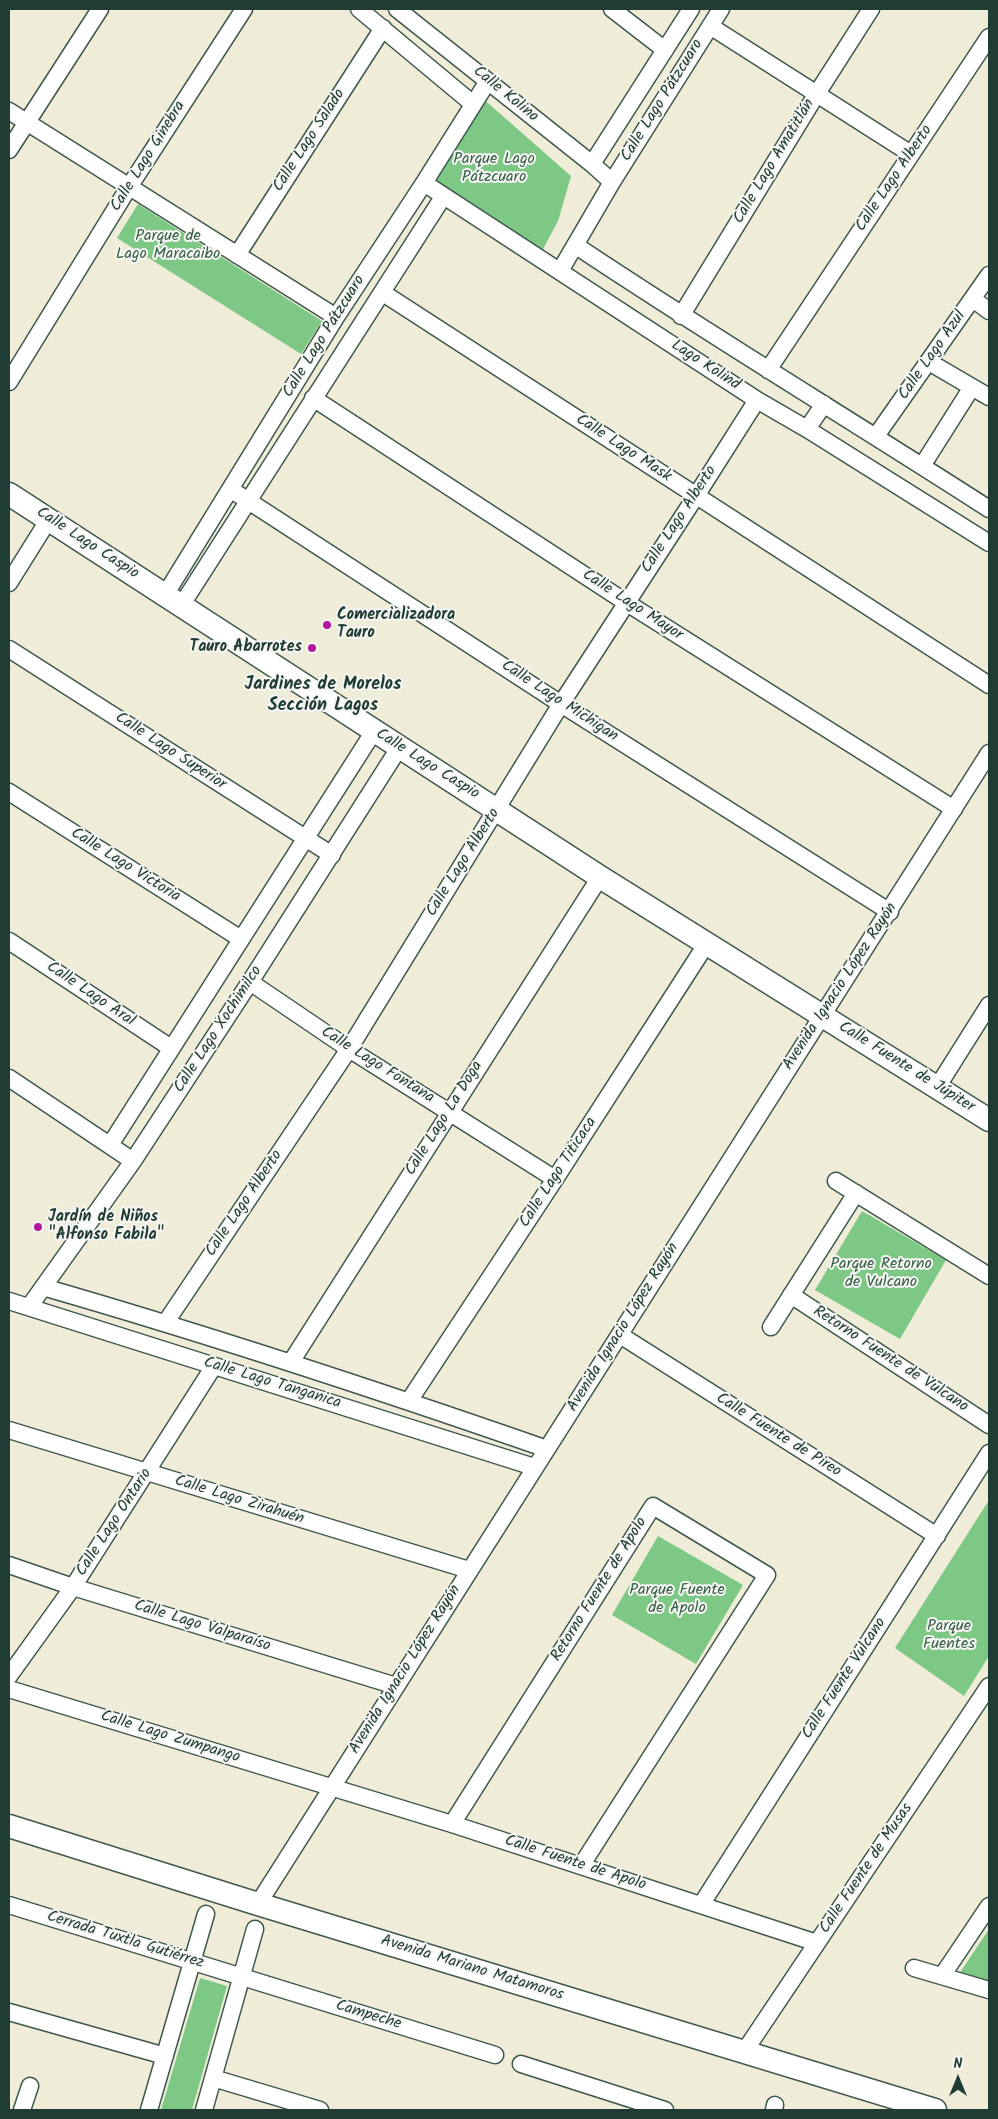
<!DOCTYPE html>
<meta charset="utf-8">
<style>
body{margin:0}
#map{position:relative;width:998px;height:2119px;overflow:hidden;background:#efecd8;font-family:Kalam,sans-serif}
canvas{display:block}
.frame{position:absolute;inset:0;border:10px solid #1f3d34;pointer-events:none}
.north{position:absolute;left:933px;top:2054px;width:50px;height:50px;-webkit-text-stroke:4px #f6f6f2;paint-order:stroke;rotate:0deg;font-size:14px;font-weight:700;line-height:20px;text-align:center;color:#1f3d34}
.north::after{content:'';display:block;margin:auto;width:18px;height:22px;background:#1f3d34;clip-path:polygon(50% 0,100% 100%,50% 72%,0 100%)}
</style>
<div id="map">
<canvas width="998" height="2119"></canvas>
<div class="frame"></div>
<div class="north">N</div>
</div>
<script>
const context = document.querySelector('canvas').getContext('2d');
context.lineJoin = 'round';
function paint(path, color) {
  context.fillStyle = color;
  context.fill(path, 'evenodd');
}
function stroke(path, color, width, dash) {
  context.strokeStyle = color;
  context.lineWidth = width;
  context.lineCap = dash ? 'butt' : 'round';
  context.setLineDash(dash || []);
  context.stroke(path);
}
function label(font, color, halo, rows, align = 'center') {
  context.font = font + ' Kalam,sans-serif';
  context.lineWidth = 4;
  context.setLineDash([]);
  context.textBaseline = 'middle';
  context.strokeStyle = halo;
  context.fillStyle = color;
  for (const [text, x, y, turn = 0] of rows) {
    context.save();
    context.translate(x, y);
    context.rotate((+turn || 0) * Math.PI / 180);
    context.textAlign = isNaN(turn) ? turn : align;
    if (halo) context.strokeText(text, 0, 0);
    context.fillText(text, 0, 0);
    context.restore();
  }
}
const green = new Path2D(`
 M 481,97 L 571,176 L 558,221 L 542,251 L 432,184 Z
 M 138,204 L 322,321 L 301,354 L 117,238 Z
 M 862,1211 L 946,1260 L 900,1339 L 815,1290 Z
 M 989,1500 L 989,1656 L 964,1696 L 895,1648 Z
 M 658,1536 L 743,1585 L 696,1664 L 612,1615 Z
 M 989,1929 L 989,1984 L 959,1974 Z
 M 200,1978 L 227,1986 L 192,2110 L 161,2110 Z`);
const street = new Path2D(`
 M 359,9 L 473,104
 M 397,9 L 592,164 L 612,182
 M 612,9 L 665,50
 M 710,26 L 911,154
 M 9,111 L 336,317
 M 9,150 L 100,9
 M 592,164 L 691,9
 M 424,183 L 757,400 L 807,429 L 989,543
 M 575,245 C 711,336 851,420 989,509
 M 237,255 L 383,28
 M 560,271 L 612,182 L 721,9
 M 383,293 L 989,685
 M 973,299 L 989,311
 M 681,316 L 816,95 L 871,9
 M 929,362 L 989,397
 M 768,370 L 989,37
 M 9,382 L 129,187 L 244,9
 M 313,398 L 627,603 L 954,809
 M 807,429 L 824,404
 M 876,436 L 989,275
 M 922,466 L 972,387
 M 230,489 L 561,704 L 890,912
 M 9,583 L 49,519
 M 165,595 L 336,317 L 424,183 L 488,81
 M 181,606 L 443,197
 M 9,649 L 332,855
 M 9,792 L 241,939
 M 9,941 L 171,1048
 M 250,982 L 349,1049 L 555,1179
 M 9,1078 L 133,1161
 M 938,1086 L 989,1005
 M 110,1145 L 374,731
 M 836,1181 L 989,1276
 M 43,1287 C 213,1336 380,1391 547,1449
 M 791,1295 L 989,1425
 M 9,1301 L 534,1467
 M 29,1307 L 133,1161 L 250,982 L 399,748
 M 166,1322 L 349,1049 L 561,704 L 696,496 L 757,400
 M 771,1327 L 856,1193
 M 620,1335 L 937,1536
 M 291,1362 L 600,877
 M 409,1401 L 555,1179 L 707,943
 M 9,1430 L 469,1570
 M 9,1565 L 73,1587 L 396,1686
 M 9,1676 L 73,1587 L 214,1366
 M 9,1689 L 452,1824 L 817,1943
 M 452,1824 L 653,1506 L 767,1575 L 581,1866
 M 258,1904 L 989,753
 M 9,1905 L 495,2055
 M 701,1905 L 989,1453
 M 914,1968 L 989,1990
 M 942,1976 L 989,1906
 M 9,2012 L 165,2056
 M 744,2052 L 989,1686
 M 521,2064 L 665,2110
 M 213,2078 L 320,2110
 M 22,2110 L 30,2086
 M 149,2110 L 206,1914
 M 204,2110 L 255,1929
 M 774,2110 L 775,2105`);
const secondary = new Path2D(`
 M 9,494 L 600,877 L 989,1120
 M 9,1826 L 258,1904 L 935,2110`);
const markers = [
 [327,625,5,"#b5179e"],
 [312,648,5,"#b5179e"],
 [38,1227,5,"#b5179e"]
];
const streetNames = [
 ["Calle Kolino",505,95,39],
 ["Calle Lago Pátzcuaro",663,101,-58],
 ["Calle Lago Salado",310,141,-57],
 ["Calle Lago Ginebra",149,157,-58],
 ["Calle Lago Amatitlán",775,162,-59],
 ["Calle Lago Alberto",895,179,-56],
 ["Calle Lago Pátzcuaro",325,337,-58],
 ["Calle Lago Azul",933,356,-55],
 ["Lago Kolind",705,366,33],
 ["Calle Lago Mask",623,449,33],
 ["Calle Lago Alberto",680,520,-57],
 ["Calle Lago Caspio",87,544,33],
 ["Calle Lago Mayor",632,606,33],
 ["Calle Lago Michigan",559,702,33],
 ["Calle Lago Superior",170,752,33],
 ["Calle Lago Caspio",427,765,32],
 ["Calle Lago Alberto",464,863,-58],
 ["Calle Lago Victoria",125,866,32],
 ["Avenida Ignacio López Rayón",841,987,-57],
 ["Calle Lago Aral",90,995,34],
 ["Calle Lago Xochimilco",219,1030,-57],
 ["Calle Lago Fontana",377,1066,32],
 ["Calle Fuente de Júpiter",906,1068,32],
 ["Calle Lago La Doga",445,1119,-58],
 ["Calle Lago Titicaca",559,1173,-57],
 ["Calle Lago Alberto",245,1204,-56],
 ["Avenida Ignacio López Rayón",624,1328,-58],
 ["Retorno Fuente de Vulcano",890,1360,33],
 ["Calle Lago Tanganica",272,1384,17],
 ["Calle Fuente de Pireo",778,1436,32],
 ["Calle Lago Zirahuén",239,1501,17],
 ["Calle Lago Ontario",115,1523,-57],
 ["Retorno Fuente de Apolo",600,1590,-58],
 ["Calle Lago Valparaíso",202,1627,17],
 ["Avenida Ignacio López Rayón",406,1670,-58],
 ["Calle Fuente Vulcano",845,1679,-57],
 ["Calle Lago Zumpango",170,1738,17],
 ["Calle Fuente de Apolo",575,1864,18],
 ["Calle Fuente de Musas",867,1869,-56],
 ["Cerrada Tuxtla Gutiérrez",125,1941,17],
 ["Avenida Mariano Matamoros",472,1969,17],
 ["Campeche",368,2016,17]
];
const parkNames = [
 ["Parque Lago",494,160],
 ["Pátzcuaro",494,178],
 ["Parque de",168,237],
 ["Lago Maracaibo",168,255],
 ["Parque Retorno",881,1265],
 ["de Vulcano",881,1283],
 ["Parque Fuente",677,1591],
 ["de Apolo",677,1609],
 ["Parque",949,1627],
 ["Fuentes",949,1645]
];
const poiNames = [
 ["Comercializadora",337,616],
 ["Tauro",337,634],
 ["Tauro Abarrotes",302,648,"right"],
 ["Jardín de Niños",48,1218],
 ["\"Alfonso Fabila\"",48,1236]
];
const neighbourhoodNames = [
 ["Jardines de Morelos",323,686],
 ["Sección Lagos",323,707]
];
paint(green, '#7dc885');
stroke(street, '#3e574d', 19);
stroke(secondary, '#3e574d', 25);
stroke(street, '#fff', 16);
stroke(secondary, '#fff', 22);
for (const [x, y, r, color] of markers) {
  const dot = new Path2D();
  dot.arc(x, y, r, 0, 2 * Math.PI);
  context.fillStyle = color;
  context.fill(dot);
  stroke(dot, '#f6f6f2', 2);
}
label('16px', '#1f3d34', '#f6f6f2', streetNames);
label('16px', '#366048', '#f6f6f2', parkNames);
label('bold 16px', '#1f3d34', '#f6f6f2', poiNames, 'left');
label('bold 18px', '#1f3d34', '#f6f6f2', neighbourhoodNames);
</script>
